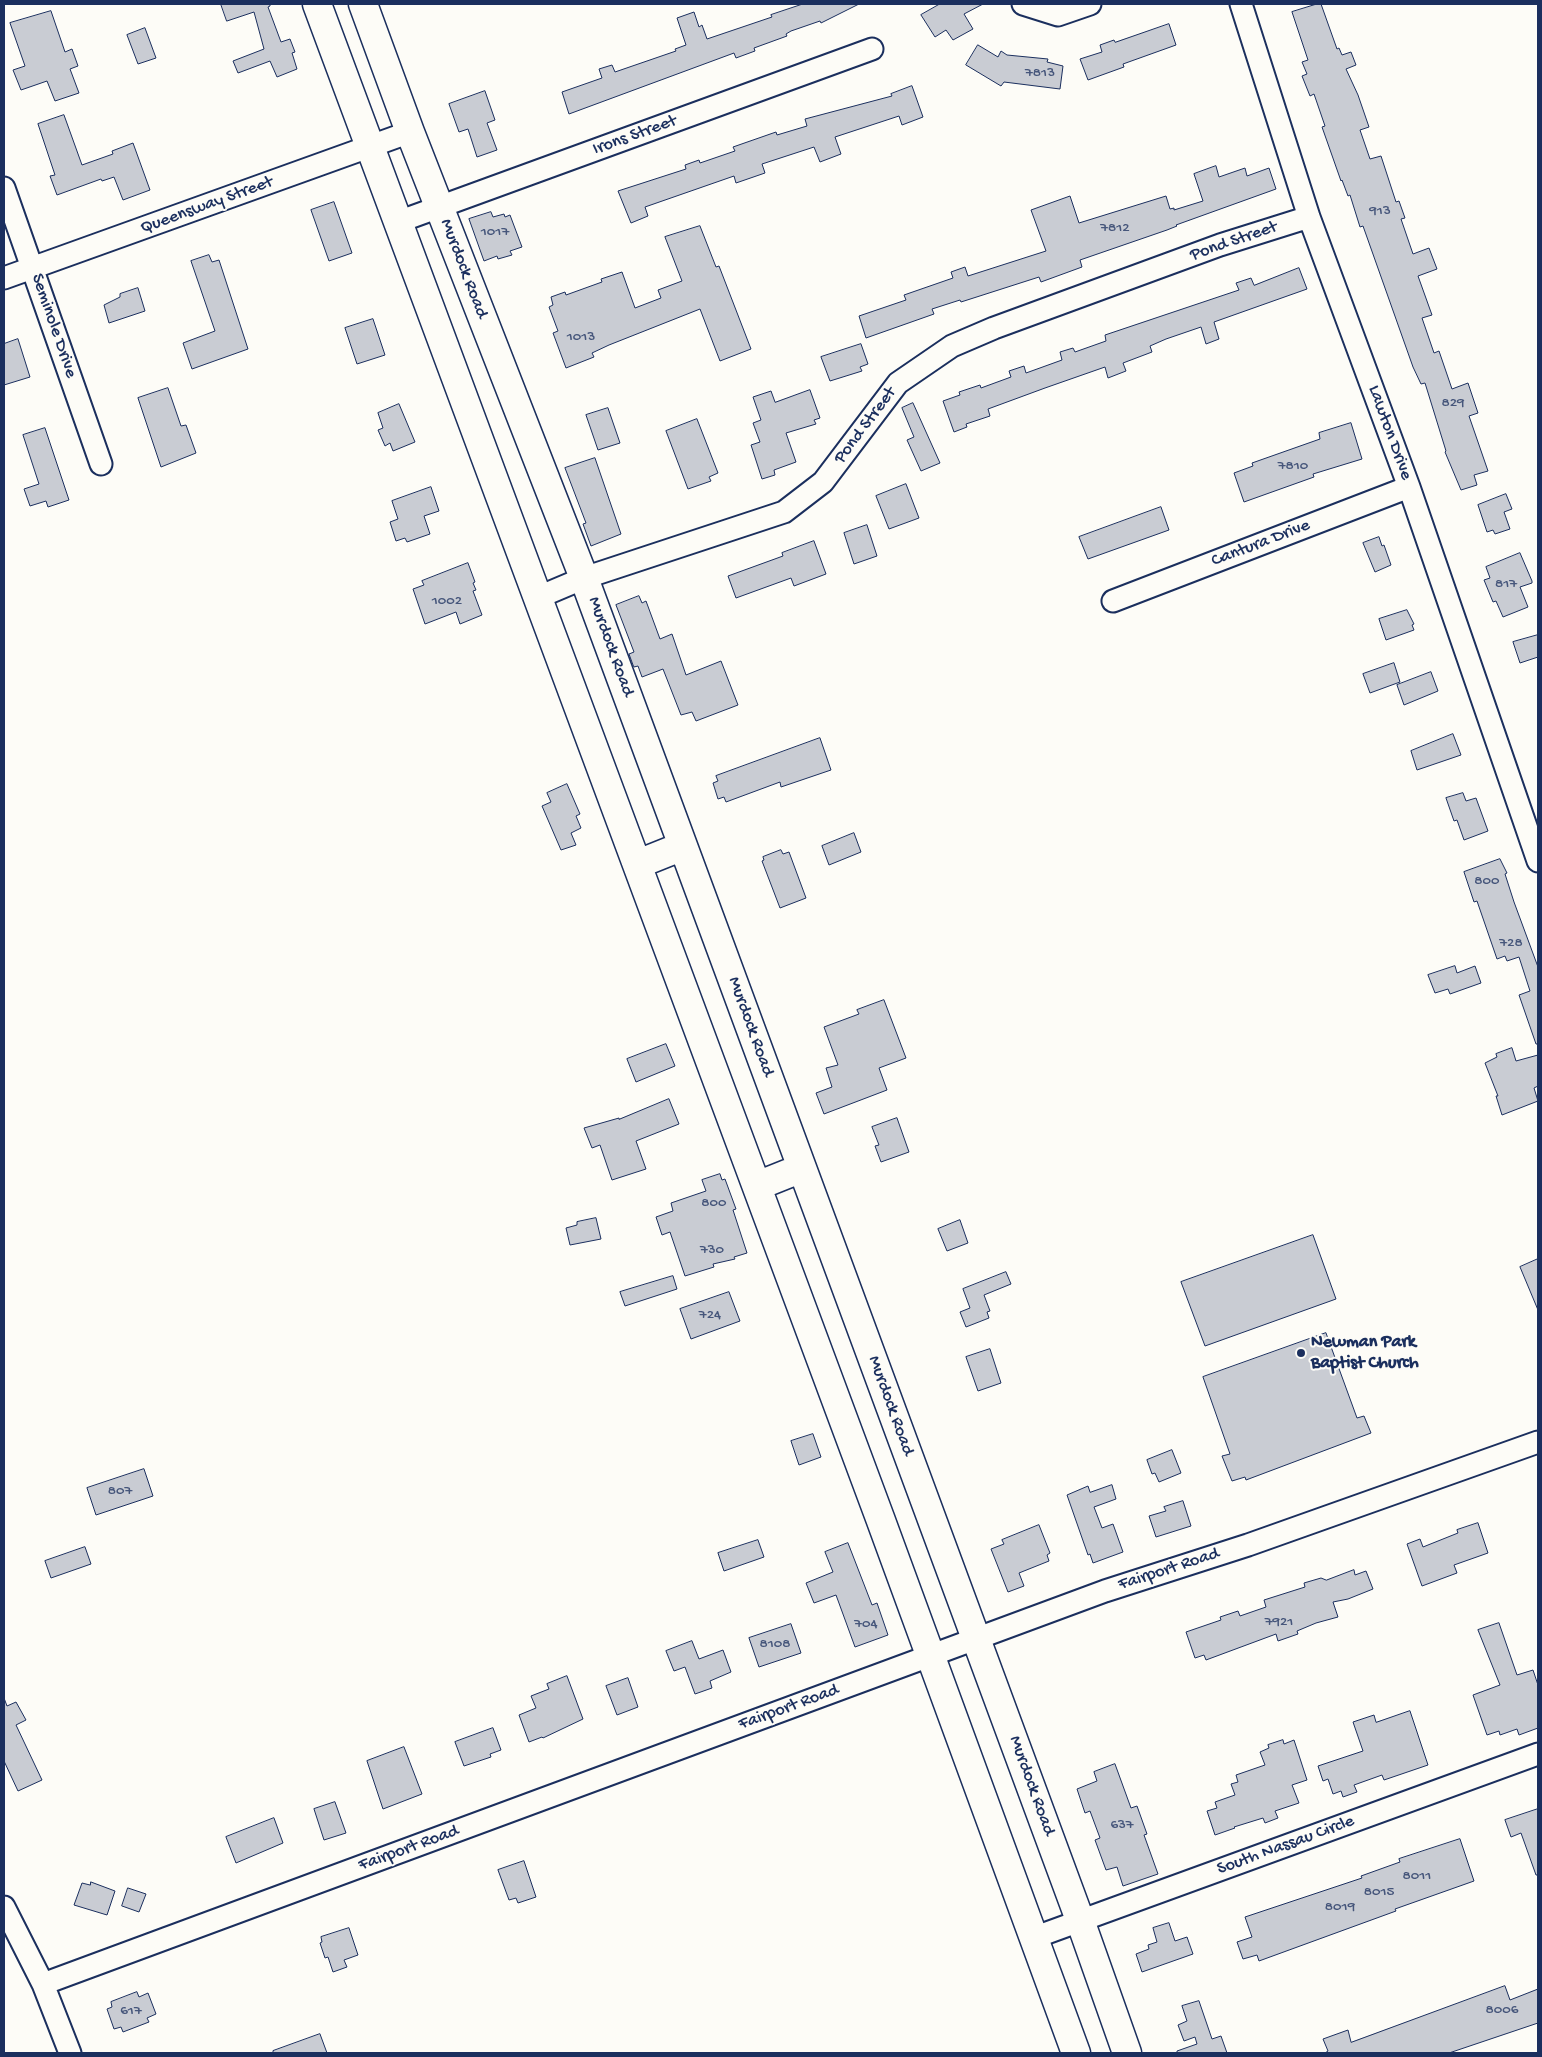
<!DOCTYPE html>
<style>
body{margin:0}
#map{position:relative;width:1542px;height:2057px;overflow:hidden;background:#fdfcf7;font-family:"Gochi Hand",sans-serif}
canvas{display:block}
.frame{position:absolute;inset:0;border:5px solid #1b2f5e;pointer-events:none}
</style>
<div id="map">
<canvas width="1542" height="2057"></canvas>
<div class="frame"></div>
</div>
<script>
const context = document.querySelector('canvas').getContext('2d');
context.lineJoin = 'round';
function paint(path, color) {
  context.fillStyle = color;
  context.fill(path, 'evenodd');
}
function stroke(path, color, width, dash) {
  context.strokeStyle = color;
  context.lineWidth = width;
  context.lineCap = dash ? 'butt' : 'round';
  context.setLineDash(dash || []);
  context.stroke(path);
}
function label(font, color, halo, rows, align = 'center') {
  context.font = font + ' "Gochi Hand",sans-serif';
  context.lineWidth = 4;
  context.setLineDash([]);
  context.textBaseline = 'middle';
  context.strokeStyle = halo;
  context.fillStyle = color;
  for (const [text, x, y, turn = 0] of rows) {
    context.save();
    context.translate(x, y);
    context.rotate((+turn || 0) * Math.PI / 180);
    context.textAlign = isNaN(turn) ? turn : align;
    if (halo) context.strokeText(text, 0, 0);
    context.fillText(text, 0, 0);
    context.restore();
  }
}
const building = new Path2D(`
 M 221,4 L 270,4 L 270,6 L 268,7 L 281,42 L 290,39 L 295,52 L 292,53 L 297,69 L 277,77 L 270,61 L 238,73 L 233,61 L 264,49 L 254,12 L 227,21 Z
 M 803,4 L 859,4 L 821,23 L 820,21 L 791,31 L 786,34 L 787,36 L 754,48 L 755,51 L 736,58 L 734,53 L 569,114 L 562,92 L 602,78 L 599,69 L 612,65 L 615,72 L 676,51 L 675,49 L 686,45 L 677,18 L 694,12 L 699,27 L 702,25 L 707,39 L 772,17 L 771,15 Z
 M 940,4 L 983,4 L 964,14 L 973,29 L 953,40 L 946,30 L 935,37 L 921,15 Z
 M 1317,4 L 1321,4 L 1337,49 L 1339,48 L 1342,55 L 1351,52 L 1356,65 L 1346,69 L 1358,95 L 1369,127 L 1360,130 L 1370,159 L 1381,156 L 1396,202 L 1399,201 L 1405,218 L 1401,219 L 1413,254 L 1429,248 L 1437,269 L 1418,276 L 1432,315 L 1422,318 L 1434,353 L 1439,351 L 1452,389 L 1468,383 L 1478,413 L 1469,416 L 1488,471 L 1474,475 L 1477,485 L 1461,490 L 1445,452 L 1446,451 L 1425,383 L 1421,384 L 1413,367 L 1363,226 L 1360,227 L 1350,195 L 1348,196 L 1342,180 L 1341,181 L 1322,127 L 1325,126 L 1314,94 L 1310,96 L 1302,76 L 1307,74 L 1302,62 L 1308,60 L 1292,12 Z
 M 51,11 L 65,52 L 72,49 L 78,66 L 70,69 L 79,93 L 55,101 L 47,81 L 21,90 L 13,70 L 25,66 L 10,23 Z
 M 1169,24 L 1176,45 L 1123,64 L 1124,67 L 1088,80 L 1080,59 L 1102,52 L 1100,45 L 1114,40 L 1115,42 Z
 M 145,28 L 156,58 L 138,64 L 127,35 Z
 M 978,45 L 998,57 L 1001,51 L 1007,55 L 1048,59 L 1047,62 L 1063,66 L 1060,89 L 1004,82 L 1001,86 L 966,65 Z
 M 912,86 L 923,117 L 902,125 L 899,116 L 835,137 L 841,154 L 820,162 L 814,147 L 762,164 L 765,173 L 736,183 L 734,176 L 645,207 L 648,216 L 631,223 L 618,191 L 686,169 L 685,165 L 699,160 L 700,163 L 735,151 L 733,147 L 776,132 L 777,135 L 807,126 L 805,119 L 892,96 L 891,94 Z
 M 485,91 L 495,120 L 487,123 L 497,150 L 477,157 L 468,129 L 459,132 L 449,104 Z
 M 64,115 L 82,165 L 113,154 L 112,151 L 133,143 L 150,190 L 123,200 L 114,177 L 102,181 L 101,179 L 57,195 L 50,176 L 55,175 L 38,124 Z
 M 1216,166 L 1219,177 L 1245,168 L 1247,176 L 1269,168 L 1276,189 L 1176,225 L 1177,226 L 1167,230 L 1080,260 L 1082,267 L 1041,282 L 1039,277 L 961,302 L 960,300 L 932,309 L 934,314 L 866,338 L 859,316 L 906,300 L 904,295 L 953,278 L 951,272 L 965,267 L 968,276 L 1046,251 L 1031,210 L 1070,196 L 1079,223 L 1166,196 L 1170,209 L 1174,208 L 1174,210 L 1203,201 L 1194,174 Z
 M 334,202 L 352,253 L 329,261 L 311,210 Z
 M 491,212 L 493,217 L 504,214 L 505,217 L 510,215 L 522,247 L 510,251 L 512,255 L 498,259 L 497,256 L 484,261 L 469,219 Z
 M 700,226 L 716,267 L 719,266 L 751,349 L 720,361 L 700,309 L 609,345 L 592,353 L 594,357 L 566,368 L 553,333 L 558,331 L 549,307 L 553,305 L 551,297 L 565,292 L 566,295 L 602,282 L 601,279 L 622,272 L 635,308 L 661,298 L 658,290 L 682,281 L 665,237 Z
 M 209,255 L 212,262 L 219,260 L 248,349 L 192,369 L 183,343 L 215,331 L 191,261 Z
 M 1299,268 L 1307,289 L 1214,322 L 1219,339 L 1206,344 L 1201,327 L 1166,339 L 1150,346 L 1152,352 L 1123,363 L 1126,371 L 1108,378 L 1105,367 L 1045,388 L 988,409 L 990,416 L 966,424 L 967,427 L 954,432 L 943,401 L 960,395 L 959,392 L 980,385 L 981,388 L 1011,377 L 1009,371 L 1024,366 L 1026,373 L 1062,360 L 1060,352 L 1073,348 L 1075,352 L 1106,341 L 1105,335 L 1239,290 L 1236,283 L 1251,278 L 1254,285 Z
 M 138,288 L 145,311 L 109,323 L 104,305 L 120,297 L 120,294 Z
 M 373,319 L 385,355 L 357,364 L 345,328 Z
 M 18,339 L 30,377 L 4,385 L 4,344 Z
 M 861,344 L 868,364 L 860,367 L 862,371 L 830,381 L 821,357 Z
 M 168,388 L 181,426 L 186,425 L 196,453 L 161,467 L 138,398 Z
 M 810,390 L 820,418 L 814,420 L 816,424 L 786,433 L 796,462 L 774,470 L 775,475 L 762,479 L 751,445 L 760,442 L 753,423 L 761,420 L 753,397 L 771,391 L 775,402 Z
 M 913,403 L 940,463 L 921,471 L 907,440 L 914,437 L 902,408 Z
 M 399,404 L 415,442 L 393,451 L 390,443 L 385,446 L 378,430 L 383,428 L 378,413 Z
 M 608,408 L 620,443 L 598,450 L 586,415 Z
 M 697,419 L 718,473 L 709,477 L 711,481 L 688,489 L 666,431 Z
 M 1351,423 L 1362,459 L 1313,474 L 1314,477 L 1244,502 L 1234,473 L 1253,466 L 1252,463 L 1320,439 L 1319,433 Z
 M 45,428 L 69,500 L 48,507 L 46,501 L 30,506 L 24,489 L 39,484 L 23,435 Z
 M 595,458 L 621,534 L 591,546 L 583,524 L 586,523 L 565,468 Z
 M 906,484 L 919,518 L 889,529 L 876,496 Z
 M 431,487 L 439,511 L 424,516 L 430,534 L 407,542 L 405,538 L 396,541 L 390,522 L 398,519 L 392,501 Z
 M 1506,494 L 1512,509 L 1504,512 L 1510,529 L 1495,534 L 1493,530 L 1487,532 L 1478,505 Z
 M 1161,507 L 1169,530 L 1088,559 L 1079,537 Z
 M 867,525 L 877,556 L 854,564 L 844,533 Z
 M 1379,537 L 1382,546 L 1384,545 L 1391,565 L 1375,572 L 1363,543 Z
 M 814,541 L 826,574 L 794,586 L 791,578 L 736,598 L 728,576 L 783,556 L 782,553 Z
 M 1520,553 L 1532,581 L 1532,583 L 1520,587 L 1528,607 L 1503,617 L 1496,601 L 1493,602 L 1484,580 L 1490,578 L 1486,567 Z
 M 468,563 L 475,582 L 473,583 L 476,590 L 473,591 L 482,615 L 460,624 L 456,612 L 425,624 L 413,589 L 424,585 L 422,581 Z
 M 639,596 L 642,603 L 646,601 L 660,639 L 672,634 L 686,675 L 721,661 L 738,705 L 696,721 L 692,712 L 681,715 L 663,669 L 642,677 L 638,666 L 634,667 L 633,665 L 629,654 L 634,652 L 616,605 Z
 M 1407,610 L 1414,624 L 1412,625 L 1414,630 L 1386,640 L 1379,619 Z
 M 1538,635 L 1538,657 L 1520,663 L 1513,642 Z
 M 1394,663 L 1400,682 L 1370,693 L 1363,674 Z
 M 1431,672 L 1438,691 L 1404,705 L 1397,685 Z
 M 1453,734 L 1461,755 L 1417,770 L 1411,751 Z
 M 820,738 L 831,770 L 781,787 L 780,782 L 726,802 L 724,797 L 718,799 L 713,783 L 718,781 L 716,776 Z
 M 567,784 L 580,814 L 576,816 L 581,828 L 571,833 L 576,845 L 561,850 L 542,806 L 551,802 L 547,793 Z
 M 1463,793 L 1466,801 L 1476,798 L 1488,831 L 1464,840 L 1457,820 L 1454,821 L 1446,798 Z
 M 854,833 L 861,852 L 829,865 L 822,846 Z
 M 781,850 L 783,854 L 789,852 L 806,898 L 780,908 L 762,861 L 764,860 L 763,857 Z
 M 1500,859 L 1507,873 L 1505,874 L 1514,902 L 1538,967 L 1538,1044 L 1536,1044 L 1519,995 L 1530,991 L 1519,957 L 1507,961 L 1505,956 L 1497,959 L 1477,901 L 1474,902 L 1464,872 Z
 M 1455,966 L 1457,973 L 1475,966 L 1481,983 L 1450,994 L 1448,989 L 1435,993 L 1428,975 Z
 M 884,1000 L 906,1058 L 879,1068 L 887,1090 L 824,1114 L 816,1093 L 832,1087 L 826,1068 L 838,1065 L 824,1027 L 859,1014 L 857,1010 Z
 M 666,1044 L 675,1066 L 636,1082 L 627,1059 Z
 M 1512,1048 L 1516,1061 L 1538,1055 L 1538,1086 L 1534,1088 L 1538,1101 L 1502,1115 L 1496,1096 L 1498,1096 L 1485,1063 L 1497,1057 L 1496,1054 Z
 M 669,1099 L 679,1124 L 636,1141 L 646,1169 L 612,1180 L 600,1145 L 592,1148 L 584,1128 L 619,1118 L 619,1119 Z
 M 897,1118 L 909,1152 L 881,1162 L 875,1146 L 879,1145 L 872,1127 Z
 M 720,1174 L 722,1180 L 725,1179 L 736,1209 L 733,1210 L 747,1253 L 734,1257 L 735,1259 L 713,1264 L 714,1267 L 685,1276 L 670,1232 L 662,1235 L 656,1217 L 673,1211 L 671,1203 L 706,1191 L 702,1180 Z
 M 596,1218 L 601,1239 L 570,1245 L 566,1228 L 577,1225 L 577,1222 Z
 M 960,1220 L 968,1243 L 947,1251 L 938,1229 Z
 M 1313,1235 L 1336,1299 L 1205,1346 L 1181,1282 Z
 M 1538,1259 L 1538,1310 L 1520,1267 Z
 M 1006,1272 L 1011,1284 L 984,1295 L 990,1311 L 987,1312 L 989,1318 L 966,1327 L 960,1312 L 970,1308 L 963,1289 Z
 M 673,1276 L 677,1289 L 625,1306 L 620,1292 Z
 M 729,1292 L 740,1321 L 691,1339 L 680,1309 Z
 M 1326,1333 L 1357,1418 L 1364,1416 L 1371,1433 L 1246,1480 L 1245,1477 L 1232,1481 L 1222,1456 L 1230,1454 L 1203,1377 Z
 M 990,1349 L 1001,1383 L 978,1391 L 966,1357 Z
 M 813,1434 L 821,1457 L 799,1465 L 791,1441 Z
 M 1172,1450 L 1181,1473 L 1159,1482 L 1155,1473 L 1152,1474 L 1147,1460 Z
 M 144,1469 L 153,1496 L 96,1515 L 87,1488 Z
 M 1112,1485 L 1116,1499 L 1094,1507 L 1102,1528 L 1113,1524 L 1123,1552 L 1093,1563 L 1090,1554 L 1088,1555 L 1067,1495 L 1088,1486 L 1090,1492 Z
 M 1183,1501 L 1191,1526 L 1156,1537 L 1149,1516 L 1166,1511 L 1164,1507 Z
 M 1478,1523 L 1488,1553 L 1454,1565 L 1457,1573 L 1422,1586 L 1407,1544 L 1420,1539 L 1423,1547 L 1458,1533 L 1457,1530 Z
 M 1039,1525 L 1050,1553 L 1047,1555 L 1049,1561 L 1019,1573 L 1024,1586 L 1008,1592 L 991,1549 L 1004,1544 L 1002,1540 Z
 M 758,1540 L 764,1557 L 724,1571 L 718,1553 Z
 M 848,1543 L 872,1605 L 877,1603 L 888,1635 L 855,1647 L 836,1595 L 814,1603 L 806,1583 L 833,1572 L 825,1552 Z
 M 85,1547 L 91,1564 L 51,1578 L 45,1561 Z
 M 1354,1570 L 1355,1575 L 1366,1571 L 1373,1589 L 1348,1599 L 1333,1602 L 1338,1617 L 1316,1623 L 1297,1631 L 1298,1634 L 1278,1641 L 1276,1634 L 1206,1660 L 1204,1655 L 1195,1658 L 1186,1632 L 1221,1620 L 1220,1617 L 1238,1611 L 1240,1616 L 1266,1607 L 1264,1600 L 1305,1587 L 1304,1583 L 1321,1578 L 1326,1580 Z
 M 1499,1623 L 1517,1675 L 1533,1670 L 1538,1685 L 1538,1728 L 1519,1735 L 1517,1729 L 1500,1735 L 1499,1731 L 1487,1735 L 1473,1695 L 1500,1685 L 1478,1630 Z
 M 791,1624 L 801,1653 L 759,1667 L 749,1638 Z
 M 692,1641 L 699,1659 L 723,1650 L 731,1672 L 710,1681 L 712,1688 L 695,1694 L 685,1667 L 674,1671 L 666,1651 Z
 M 567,1676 L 583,1719 L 543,1738 L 542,1737 L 529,1742 L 519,1715 L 536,1708 L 531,1696 L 549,1689 L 547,1684 Z
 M 628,1678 L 638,1707 L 617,1715 L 606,1686 Z
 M 4,1698 L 7,1706 L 16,1702 L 26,1720 L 16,1725 L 42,1780 L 18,1791 L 4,1761 Z
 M 1410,1711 L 1428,1765 L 1384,1780 L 1382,1775 L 1354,1785 L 1357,1792 L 1343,1797 L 1341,1791 L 1333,1794 L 1328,1779 L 1323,1781 L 1318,1766 L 1363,1751 L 1353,1722 L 1374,1715 L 1376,1722 Z
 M 493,1728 L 501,1750 L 490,1754 L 491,1757 L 464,1766 L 455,1742 Z
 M 1283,1740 L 1284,1744 L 1294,1740 L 1307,1780 L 1292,1785 L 1299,1803 L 1275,1811 L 1278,1818 L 1265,1823 L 1263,1818 L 1234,1827 L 1235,1828 L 1215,1835 L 1207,1811 L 1217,1808 L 1215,1802 L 1235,1795 L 1231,1784 L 1238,1782 L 1236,1775 L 1265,1765 L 1260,1752 L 1269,1748 L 1268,1745 Z
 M 404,1747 L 422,1794 L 383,1809 L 367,1761 Z
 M 1115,1764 L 1131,1808 L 1137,1806 L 1147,1834 L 1144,1835 L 1158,1874 L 1123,1886 L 1117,1867 L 1106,1870 L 1095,1840 L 1100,1838 L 1090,1811 L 1085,1813 L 1077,1789 L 1097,1781 L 1094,1772 Z
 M 335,1802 L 346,1833 L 324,1840 L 314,1809 Z
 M 1538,1809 L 1538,1875 L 1536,1875 L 1521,1833 L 1511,1837 L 1505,1820 Z
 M 274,1818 L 283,1843 L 236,1863 L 226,1837 Z
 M 1460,1839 L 1474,1881 L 1395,1909 L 1396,1911 L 1259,1961 L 1257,1955 L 1243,1959 L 1237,1942 L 1252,1937 L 1245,1917 L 1362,1878 L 1361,1876 L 1400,1862 L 1399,1859 Z
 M 524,1861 L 536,1897 L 518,1903 L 516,1898 L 509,1900 L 498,1870 Z
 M 91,1882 L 115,1891 L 107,1915 L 74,1905 L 82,1883 L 90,1885 Z
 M 128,1888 L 146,1894 L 139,1912 L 122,1906 Z
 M 1169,1923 L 1175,1941 L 1187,1937 L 1193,1954 L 1142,1972 L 1136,1954 L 1149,1949 L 1148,1945 L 1157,1942 L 1153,1928 Z
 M 349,1928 L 358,1955 L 344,1960 L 347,1967 L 333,1972 L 328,1957 L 325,1958 L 320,1943 L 322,1942 L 321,1937 Z
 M 1505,1986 L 1510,2000 L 1538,1989 L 1538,2023 L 1449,2053 L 1325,2053 L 1328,2051 L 1323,2039 L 1348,2030 L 1351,2042 Z
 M 137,1992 L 139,1997 L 148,1993 L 156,2014 L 147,2018 L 149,2022 L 123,2032 L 121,2027 L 114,2029 L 107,2009 L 112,2007 L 111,2002 Z
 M 1199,2001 L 1212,2039 L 1221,2036 L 1227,2053 L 1177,2053 L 1177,2051 L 1197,2044 L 1195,2037 L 1184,2041 L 1178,2025 L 1187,2021 L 1182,2006 Z
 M 320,2034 L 327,2053 L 273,2053 L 273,2051 Z`);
const street = new Path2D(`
 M 1023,4 L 1058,15 L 1090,4
 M 1241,4 L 1309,217 L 1409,487 L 1538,861
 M 4,188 L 101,464
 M 398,222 L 872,49
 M 4,278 L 410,132
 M 539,597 L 584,578 L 784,512 L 823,482 L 898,383 L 952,346 L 994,328 L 1220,245 L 1309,217
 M 1113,601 L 1409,487
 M 4,1907 L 43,1984 L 70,2053
 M 1033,1938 L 1538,1754
 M 43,1984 L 1105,1591 L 1248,1545 L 1538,1442`);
const secondary = new Path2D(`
 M 317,4 L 880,1518 L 1076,2053
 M 363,4 L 410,132 L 584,578 L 1080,1920 L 1127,2053
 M 638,864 L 683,846
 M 757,1186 L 802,1168`);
const markers = [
 [1301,1353,5,"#1b2f5e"]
];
const numberNames = [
 ["7813",1040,74],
 ["913",1380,212],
 ["7812",1115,229],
 ["1017",495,233],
 ["1013",581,338],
 ["829",1453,404],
 ["7810",1293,467],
 ["817",1506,585],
 ["1002",447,602],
 ["800",1487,882],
 ["728",1511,944],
 ["800",714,1204],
 ["730",712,1251],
 ["724",710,1316],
 ["807",120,1492],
 ["7921",1279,1623],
 ["704",866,1625],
 ["8108",775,1645],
 ["637",1122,1826],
 ["8011",1417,1877],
 ["8015",1379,1893],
 ["8019",1340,1908],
 ["8006",1502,2011],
 ["617",131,2012]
];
const streetNames = [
 ["Irons Street",635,136,-20],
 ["Queensway Street",207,206,-20],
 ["Pond Street",1234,242,-19],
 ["Murdock Road",463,269,69],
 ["Seminole Drive",53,326,71],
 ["Pond Street",866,426,-53],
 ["Lawton Drive",1389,433,70],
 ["Cantura Drive",1261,544,-21],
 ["Murdock Road",610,647,70],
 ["Murdock Road",750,1027,70],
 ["Murdock Road",890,1406,70],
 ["Fairport Road",1169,1570,-18],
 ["Fairport Road",789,1708,-20],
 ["Murdock Road",1031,1786,70],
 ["South Nassau Circle",1286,1846,-20],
 ["Fairport Road",409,1849,-20]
];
const poiNames = [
 ["Newman Park",1311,1343],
 ["Baptist Church",1311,1364]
];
paint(building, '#c9ccd3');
stroke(building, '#1b2f5e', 1);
stroke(street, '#1b2f5e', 25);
stroke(secondary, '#1b2f5e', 31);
stroke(street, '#fdfcf7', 21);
stroke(secondary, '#fdfcf7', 28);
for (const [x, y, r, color] of markers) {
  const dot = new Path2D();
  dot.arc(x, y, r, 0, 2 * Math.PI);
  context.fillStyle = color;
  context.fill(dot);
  stroke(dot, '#fdfcf7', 2);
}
label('15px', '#46567b', null, numberNames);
label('18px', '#1b2f5e', '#fdfcf7', streetNames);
label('bold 18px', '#1b2f5e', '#fdfcf7', poiNames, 'left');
</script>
